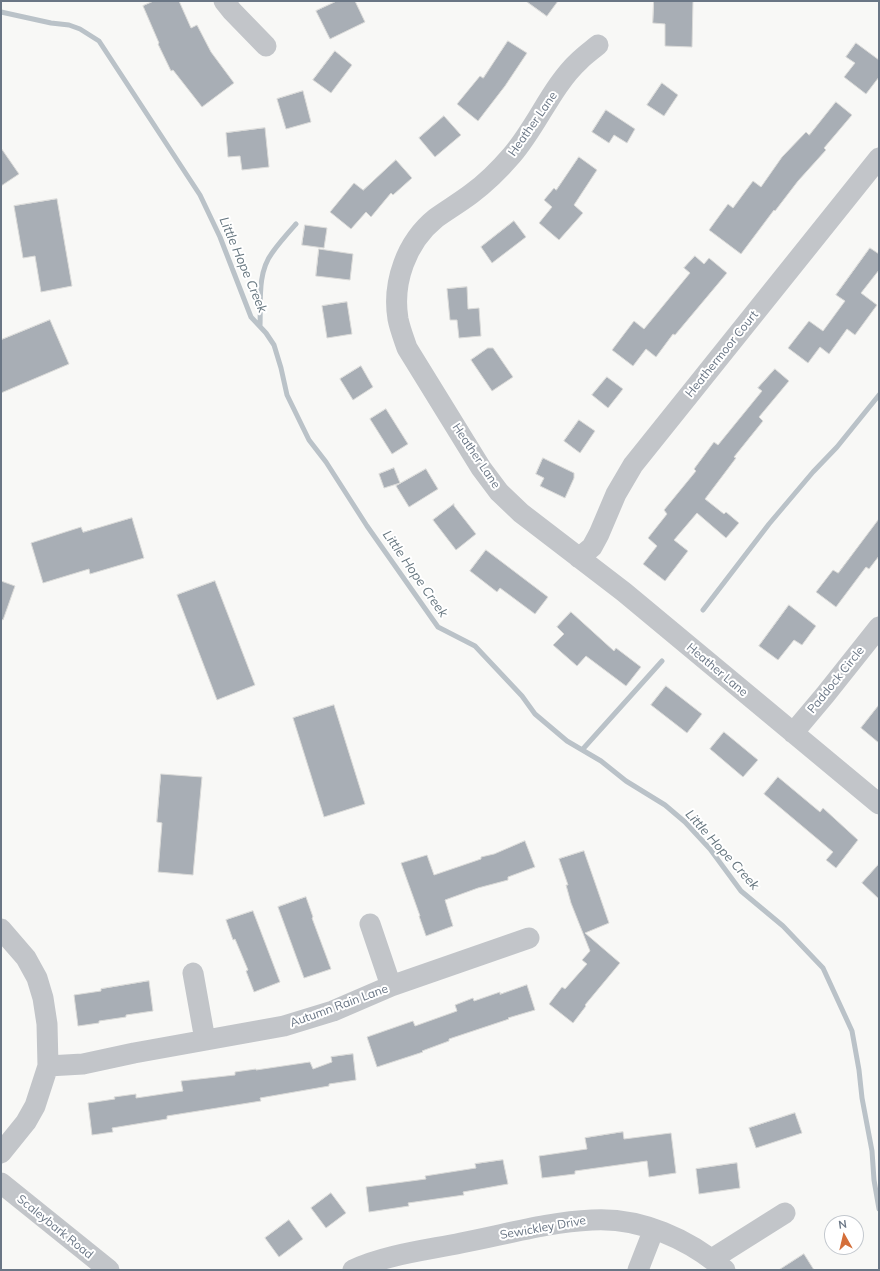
<!DOCTYPE html>
<style>
body{margin:0}
#map{position:relative;width:880px;height:1271px;overflow:hidden;background:#f8f8f6;font-family:Mulish,sans-serif}
canvas{display:block}
.frame{position:absolute;inset:0;border:2px solid #6a7685;pointer-events:none}
.north{position:absolute;left:824px;top:1215px;width:40px;height:40px;box-sizing:border-box;background:#fff;border:1px solid #c3c8ce;border-radius:50%;rotate:352deg;font-size:11px;font-weight:700;line-height:16px;text-align:center;color:#6a7685}
.north::after{content:'';display:block;margin:auto;width:14px;height:18px;background:#d46f3a;clip-path:polygon(50% 0,100% 100%,50% 72%,0 100%)}
</style>
<div id="map">
<canvas width="880" height="1271"></canvas>
<div class="frame"></div>
<div class="north">N</div>
</div>
<script>
const context = document.querySelector('canvas').getContext('2d');
context.lineJoin = 'round';
function stroke(path, color, width, dash) {
  context.strokeStyle = color;
  context.lineWidth = width;
  context.lineCap = dash ? 'butt' : 'round';
  context.setLineDash(dash || []);
  context.stroke(path);
}
function paint(path, color) {
  context.fillStyle = color;
  context.fill(path, 'evenodd');
}
function label(font, color, halo, rows, align = 'center') {
  context.font = font + ' Mulish,sans-serif';
  context.lineWidth = 4;
  context.setLineDash([]);
  context.textBaseline = 'middle';
  context.strokeStyle = halo;
  context.fillStyle = color;
  for (const [text, x, y, turn = 0] of rows) {
    context.save();
    context.translate(x, y);
    context.rotate((+turn || 0) * Math.PI / 180);
    context.textAlign = isNaN(turn) ? turn : align;
    if (halo) context.strokeText(text, 0, 0);
    context.fillText(text, 0, 0);
    context.restore();
  }
}
const stream = new Path2D(`
 M 1,12 L 51,23 L 69,25 L 80,29 L 99,41 L 200,195 L 220,237 L 251,317 L 266,333 L 274,345 L 281,368 L 287,395 L 309,440 L 326,462 L 367,526 L 438,627 L 475,646 L 522,696 L 535,714 L 567,741 L 601,761 L 626,781 L 665,805 L 685,822 L 710,849 L 741,891 L 783,926 L 823,968 L 852,1031 L 859,1070 L 862,1098 L 872,1151 L 874,1180 L 879,1209
 M 260,326 C 261,302 257,273 272,253 C 279,243 288,233 296,224
 M 703,610 L 769,524 L 813,472 L 837,447 L 879,395
 M 582,750 L 662,661`);
const building = new Path2D(`
 M 154,1 L 179,1 L 191,28 L 197,25 L 211,52 L 234,83 L 202,107 L 173,70 L 171,71 L 158,44 L 159,43 L 143,6 Z
 M 337,1 L 355,1 L 365,22 L 330,39 L 316,11 Z
 M 526,1 L 558,1 L 547,16 Z
 M 654,1 L 693,1 L 692,47 L 665,46 L 665,24 L 653,23 Z
 M 508,41 L 527,53 L 505,86 L 478,121 L 457,104 L 480,76 L 483,78 Z
 M 856,43 L 879,60 L 879,77 L 866,94 L 844,77 L 855,63 L 846,57 Z
 M 335,51 L 352,65 L 331,93 L 313,80 Z
 M 662,83 L 678,95 L 664,116 L 647,105 Z
 M 303,91 L 311,122 L 286,129 L 277,99 Z
 M 836,102 L 852,115 L 824,148 L 826,150 L 798,181 L 775,211 L 774,210 L 741,254 L 709,230 L 728,204 L 733,208 L 753,181 L 761,187 L 782,157 L 806,132 L 809,135 Z
 M 606,110 L 635,129 L 627,143 L 614,135 L 609,143 L 592,132 Z
 M 444,116 L 461,135 L 435,157 L 419,138 Z
 M 265,128 L 269,167 L 242,170 L 240,156 L 228,157 L 226,133 Z
 M 1,148 L 19,174 L 1,186 Z
 M 579,157 L 597,170 L 574,205 L 583,213 L 559,240 L 539,223 L 552,207 L 544,200 L 554,188 L 556,190 Z
 M 396,160 L 412,178 L 393,195 L 391,193 L 371,217 L 366,212 L 351,229 L 330,212 L 354,183 L 363,190 Z
 M 57,199 L 72,286 L 41,292 L 35,256 L 23,258 L 14,206 Z
 M 514,221 L 526,237 L 492,263 L 481,247 Z
 M 305,225 L 327,228 L 324,248 L 302,245 Z
 M 870,248 L 879,254 L 879,270 L 861,293 L 877,305 L 855,335 L 847,329 L 829,354 L 820,347 L 808,363 L 788,348 L 809,321 L 823,331 L 845,301 L 836,295 Z
 M 319,249 L 353,254 L 350,280 L 316,276 Z
 M 695,256 L 704,264 L 709,258 L 727,273 L 675,335 L 673,334 L 656,357 L 646,349 L 633,366 L 612,350 L 634,321 L 644,329 L 690,273 L 684,268 Z
 M 467,287 L 468,309 L 479,308 L 481,336 L 459,338 L 457,320 L 450,320 L 447,289 Z
 M 347,302 L 352,334 L 327,338 L 322,306 Z
 M 50,320 L 69,364 L 1,393 L 1,340 Z
 M 488,348 L 493,348 L 513,377 L 492,391 L 471,360 Z
 M 361,366 L 373,387 L 353,400 L 340,379 Z
 M 775,369 L 789,381 L 759,417 L 763,421 L 734,457 L 736,458 L 705,499 L 724,514 L 726,512 L 739,523 L 726,538 L 697,513 L 674,540 L 688,551 L 665,581 L 643,564 L 657,546 L 648,538 L 667,514 L 664,510 L 696,471 L 694,469 L 714,442 L 718,445 L 762,391 L 758,388 Z
 M 607,377 L 623,389 L 608,408 L 592,395 Z
 M 386,409 L 408,444 L 392,454 L 370,419 Z
 M 579,420 L 595,431 L 580,453 L 564,441 Z
 M 543,458 L 574,473 L 574,478 L 565,498 L 540,486 L 544,478 L 536,474 Z
 M 394,468 L 400,483 L 384,488 L 379,474 Z
 M 426,469 L 438,489 L 409,507 L 396,486 Z
 M 454,504 L 454,506 L 476,534 L 456,550 L 433,520 Z
 M 132,518 L 144,558 L 90,574 L 89,569 L 43,583 L 31,543 L 81,527 L 83,532 Z
 M 879,519 L 879,556 L 869,569 L 866,567 L 836,607 L 816,592 L 833,570 L 838,573 Z
 M 486,550 L 548,597 L 535,614 L 500,588 L 497,592 L 470,571 Z
 M 1,581 L 15,586 L 3,620 L 1,619 Z
 M 215,581 L 255,685 L 217,700 L 177,595 Z
 M 789,605 L 816,626 L 802,645 L 794,640 L 778,660 L 759,646 Z
 M 571,612 L 614,651 L 616,648 L 641,667 L 626,686 L 586,656 L 577,666 L 553,645 L 564,634 L 557,627 Z
 M 666,686 L 702,714 L 687,733 L 651,705 Z
 M 334,705 L 365,804 L 324,817 L 293,718 Z
 M 879,705 L 879,743 L 861,728 Z
 M 724,732 L 758,760 L 743,777 L 710,749 Z
 M 161,774 L 202,777 L 193,875 L 158,872 L 162,823 L 157,822 Z
 M 778,777 L 820,812 L 823,808 L 858,840 L 836,868 L 826,860 L 833,852 L 764,794 Z
 M 525,841 L 535,867 L 508,877 L 508,880 L 478,888 L 445,900 L 453,926 L 426,936 L 419,916 L 420,916 L 401,863 L 427,855 L 434,875 L 481,859 L 481,857 L 494,854 Z
 M 584,851 L 609,923 L 585,933 L 620,963 L 585,1005 L 586,1006 L 573,1023 L 549,1004 L 562,987 L 565,989 L 587,964 L 582,960 L 590,951 L 571,903 L 566,885 L 568,885 L 559,859 Z
 M 879,864 L 879,899 L 862,883 Z
 M 306,897 L 313,917 L 312,918 L 331,969 L 304,978 L 278,907 Z
 M 253,911 L 280,982 L 254,992 L 246,971 L 248,970 L 235,939 L 233,940 L 226,920 Z
 M 149,981 L 153,1011 L 126,1015 L 126,1017 L 99,1021 L 99,1023 L 78,1026 L 74,995 L 101,991 L 101,989 Z
 M 527,985 L 535,1010 L 508,1018 L 509,1019 L 449,1039 L 449,1041 L 422,1051 L 423,1052 L 377,1067 L 367,1037 L 413,1021 L 415,1026 L 457,1011 L 455,1005 L 473,998 L 474,1001 L 500,992 L 500,994 Z
 M 353,1054 L 356,1080 L 329,1084 L 329,1086 L 260,1098 L 261,1101 L 167,1116 L 167,1119 L 112,1128 L 113,1132 L 92,1135 L 88,1103 L 115,1099 L 114,1097 L 136,1094 L 136,1098 L 183,1091 L 181,1081 L 235,1075 L 235,1072 L 256,1069 L 256,1070 L 310,1062 L 313,1069 L 332,1062 L 331,1057 Z
 M 795,1113 L 802,1133 L 756,1148 L 749,1128 Z
 M 623,1132 L 624,1139 L 671,1133 L 676,1173 L 649,1177 L 647,1161 L 575,1171 L 575,1174 L 542,1178 L 539,1156 L 587,1149 L 585,1138 Z
 M 503,1160 L 508,1184 L 463,1192 L 464,1195 L 408,1203 L 409,1206 L 369,1212 L 366,1187 L 426,1179 L 425,1176 L 476,1168 L 475,1164 Z
 M 737,1163 L 740,1188 L 699,1194 L 696,1169 Z
 M 331,1193 L 346,1213 L 326,1228 L 311,1208 Z
 M 289,1220 L 303,1239 L 279,1257 L 265,1238 Z
 M 804,1254 L 814,1270 L 779,1270 Z`);
const minor = new Path2D(`
 M 224,1 L 232,11 L 266,46
 M 598,45 C 592,50 585,55 579,61 C 552,86 537,126 512,155 C 500,169 486,183 471,194 C 459,203 447,210 436,218 C 406,242 392,283 398,319 C 400,329 404,339 407,348 L 481,468 L 499,492 L 521,513 L 624,592 L 879,804
 M 579,558 L 592,547 L 599,534 L 616,494 L 633,465 L 879,158
 M 793,733 L 825,695 L 879,627
 M 370,924 L 391,986
 M 1,929 L 26,958 L 37,978 L 43,998 L 47,1024 L 48,1066 L 35,1106 L 26,1122 L 1,1153
 M 193,973 L 205,1040
 M 48,1066 L 83,1064 L 134,1053 L 284,1026 L 333,1011 L 391,986 L 529,938
 M 1,1183 L 109,1270
 M 712,1259 L 785,1213
 M 353,1270 C 384,1255 427,1250 461,1243 C 504,1235 548,1222 592,1220 C 640,1217 689,1239 725,1270
 M 638,1270 L 654,1229`);
const streetNames = [
 ["Heather Lane",533,124,-55],
 ["Heathermoor Court",722,354,-51],
 ["Heather Lane",476,456,56],
 ["Heather Lane",717,670,40],
 ["Paddock Circle",836,680,-51],
 ["Autumn Rain Lane",339,1006,-20],
 ["Scaleybark Road",55,1227,39],
 ["Sewickley Drive",543,1228,-10]
];
const waterNames = [
 ["Little Hope Creek",243,265,67],
 ["Little Hope Creek",415,574,55],
 ["Little Hope Creek",722,850,48]
];
stroke(stream, '#bac2c8', 5);
paint(building, '#a8aeb5');
stroke(building, '#dadad8', 1);
stroke(minor, '#c2c5c9', 21);
label('12px', '#6a7685', '#fff', streetNames);
label('italic 13px', '#66767f', '#fff', waterNames);
</script>
